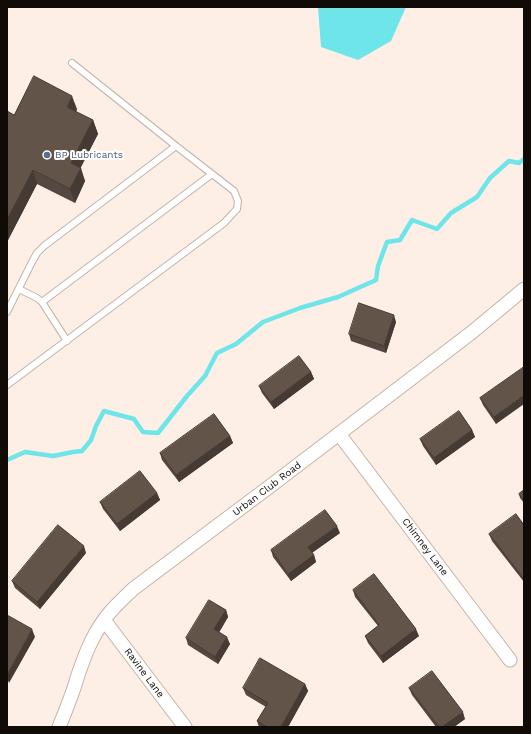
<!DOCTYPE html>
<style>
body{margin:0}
#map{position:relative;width:531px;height:734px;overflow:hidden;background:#fdefe6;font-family:"Work Sans",sans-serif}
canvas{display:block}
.frame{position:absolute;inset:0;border:8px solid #110b08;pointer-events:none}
</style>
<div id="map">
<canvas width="531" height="734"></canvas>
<div class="frame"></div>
</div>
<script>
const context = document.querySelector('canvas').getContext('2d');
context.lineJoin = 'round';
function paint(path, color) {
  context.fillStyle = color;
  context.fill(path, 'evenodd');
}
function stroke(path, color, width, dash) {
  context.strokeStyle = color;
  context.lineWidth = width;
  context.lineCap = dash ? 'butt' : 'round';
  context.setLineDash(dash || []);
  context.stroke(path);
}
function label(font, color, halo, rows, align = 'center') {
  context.font = font + ' "Work Sans",sans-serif';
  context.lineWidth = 4;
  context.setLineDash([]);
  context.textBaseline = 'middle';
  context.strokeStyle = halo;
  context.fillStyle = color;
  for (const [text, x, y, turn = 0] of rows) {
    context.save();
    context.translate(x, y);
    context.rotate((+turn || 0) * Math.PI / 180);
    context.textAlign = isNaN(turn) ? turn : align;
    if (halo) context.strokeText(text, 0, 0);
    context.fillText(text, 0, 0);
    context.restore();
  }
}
const water = new Path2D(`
 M 318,7 L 406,7 L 391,41 L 358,60 L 321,47 Z`);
const stream = new Path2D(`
 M 7,460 L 25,452 L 53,456 L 73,452 L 82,451 L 91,440 L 96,426 L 104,411 L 134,419 L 143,432 L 158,433 L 187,396 L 205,376 L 217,353 L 236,344 L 263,322 L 300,308 L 338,297 L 376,280 L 378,266 L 387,242 L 400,240 L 412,220 L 437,229 L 451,213 L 477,197 L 490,178 L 509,161 L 519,163 L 524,159`);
const service = new Path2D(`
 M 19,289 L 37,298 L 42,302 L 67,341
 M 42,302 L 212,174
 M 7,312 L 32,262 L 37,253 L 44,246 L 176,146 L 72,63
 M 7,385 L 224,223 L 237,209 L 238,201 L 234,191 L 176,146`);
const minor = new Path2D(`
 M 339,434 L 510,660
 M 104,620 L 185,727
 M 59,727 C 66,710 73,693 78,675 C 85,655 91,638 104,620 C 112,608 123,599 133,589 L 273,484 L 471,333 L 524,289`);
const wall = new Path2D(`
 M 77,109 L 76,112 L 93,120 L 98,134 L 80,168 L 85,181 L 75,203 L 37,184 L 7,242 L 7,111 L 14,115 Z
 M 396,322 L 386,353 L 351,341 L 349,334 Z
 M 524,367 L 496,424 L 483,405 L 480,398 Z
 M 311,372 L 314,379 L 274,409 L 262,393 L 259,386 Z
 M 472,430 L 475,437 L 436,465 L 423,446 L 420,439 Z
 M 230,436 L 233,443 L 179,482 L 162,460 L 160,453 Z
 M 524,490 L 524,503 L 520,498 L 519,494 Z
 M 157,493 L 160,500 L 120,531 L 103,509 L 100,502 Z
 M 524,525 L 524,582 L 492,541 L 489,534 Z
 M 340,533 L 312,553 L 314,555 L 316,562 L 291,581 L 273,557 L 271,550 Z
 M 86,553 L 40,609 L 15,588 L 12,581 Z
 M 353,590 L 419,636 L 383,663 L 368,643 L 365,636 L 378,626 L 355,597 Z
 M 226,610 L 228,617 L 219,632 L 230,644 L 218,664 L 188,645 L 186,638 Z
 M 305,684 L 308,691 L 288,727 L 259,727 L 257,721 L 266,707 L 246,695 L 243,688 Z
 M 409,688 L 465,719 L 454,727 L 436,727 L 412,695 Z`);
const shadedWall = new Path2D(`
 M 72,96 L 77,109 L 72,120 L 67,107 Z
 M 93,120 L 98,134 L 76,177 L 71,163 Z
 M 81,168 L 85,181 L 75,203 L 70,189 Z
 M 33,170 L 37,184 L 7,242 L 7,220 Z
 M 394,315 L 396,322 L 386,353 L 384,346 Z
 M 311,372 L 314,379 L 274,409 L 271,402 Z
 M 524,395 L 524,404 L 496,424 L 494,417 Z
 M 472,430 L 475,437 L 436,465 L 434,458 Z
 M 230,436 L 233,443 L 179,482 L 176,475 Z
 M 157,493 L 160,500 L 120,531 L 117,524 Z
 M 337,526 L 340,533 L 310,554 L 308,547 Z
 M 84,546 L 86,553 L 40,609 L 37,602 Z
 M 314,555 L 316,562 L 291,581 L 288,574 Z
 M 226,610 L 228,617 L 217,636 L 214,629 Z
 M 32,629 L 35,637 L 9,683 L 7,678 L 7,675 Z
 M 416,629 L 419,636 L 383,663 L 381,656 Z
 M 227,637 L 230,644 L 218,664 L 215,657 Z
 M 305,684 L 308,691 L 288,727 L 281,727 Z
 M 463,712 L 465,719 L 454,727 L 442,727 Z`);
const building = new Path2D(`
 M 34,76 L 72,96 L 67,107 L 93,120 L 71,163 L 81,168 L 70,189 L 33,170 L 7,220 L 7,111 L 14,115 Z
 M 359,303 L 394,315 L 384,346 L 349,334 Z
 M 299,356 L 311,372 L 271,402 L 259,386 Z
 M 524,367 L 524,395 L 494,417 L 480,398 Z
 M 459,411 L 472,430 L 434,458 L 420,439 Z
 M 214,414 L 230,436 L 176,475 L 160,453 Z
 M 140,471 L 157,493 L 117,524 L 100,502 Z
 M 524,490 L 524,501 L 519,494 Z
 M 325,510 L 337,526 L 308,547 L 314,555 L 288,574 L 271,550 Z
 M 516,514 L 524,525 L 524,579 L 489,534 Z
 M 58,525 L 84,546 L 37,602 L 12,581 Z
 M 374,574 L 416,629 L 381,656 L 365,636 L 379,625 L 353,590 Z
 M 209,600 L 226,610 L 214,629 L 227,637 L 215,657 L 186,638 Z
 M 7,615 L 32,629 L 7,675 Z
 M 260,658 L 305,684 L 281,727 L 267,727 L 257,721 L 268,703 L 243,688 Z
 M 432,671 L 463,712 L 442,727 L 439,727 L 409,688 Z`);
const markers = [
 [47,155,4,"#5c6f8a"]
];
const serviceNames = [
 ["BP Lubricants",55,155]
];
const streetNames = [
 ["Urban Club Road",267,489,-37],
 ["Chimney Lane",425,547,53],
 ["Ravine Lane",144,673,53]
];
paint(water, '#6de5e9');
stroke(stream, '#6de5e9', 4.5);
stroke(service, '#c4b3a8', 8);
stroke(minor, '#c4b3a8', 15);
stroke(service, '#fff', 6);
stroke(minor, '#fff', 13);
paint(wall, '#554840');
paint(shadedWall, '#453b34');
paint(building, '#63544a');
stroke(building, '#453b34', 1);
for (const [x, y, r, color] of markers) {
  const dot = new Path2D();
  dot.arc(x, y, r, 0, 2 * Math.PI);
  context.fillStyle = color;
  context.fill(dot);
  stroke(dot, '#fff', 1.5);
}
label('10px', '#4e5e75', '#fff', serviceNames, 'left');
label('10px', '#110b08', '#fff', streetNames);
</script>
